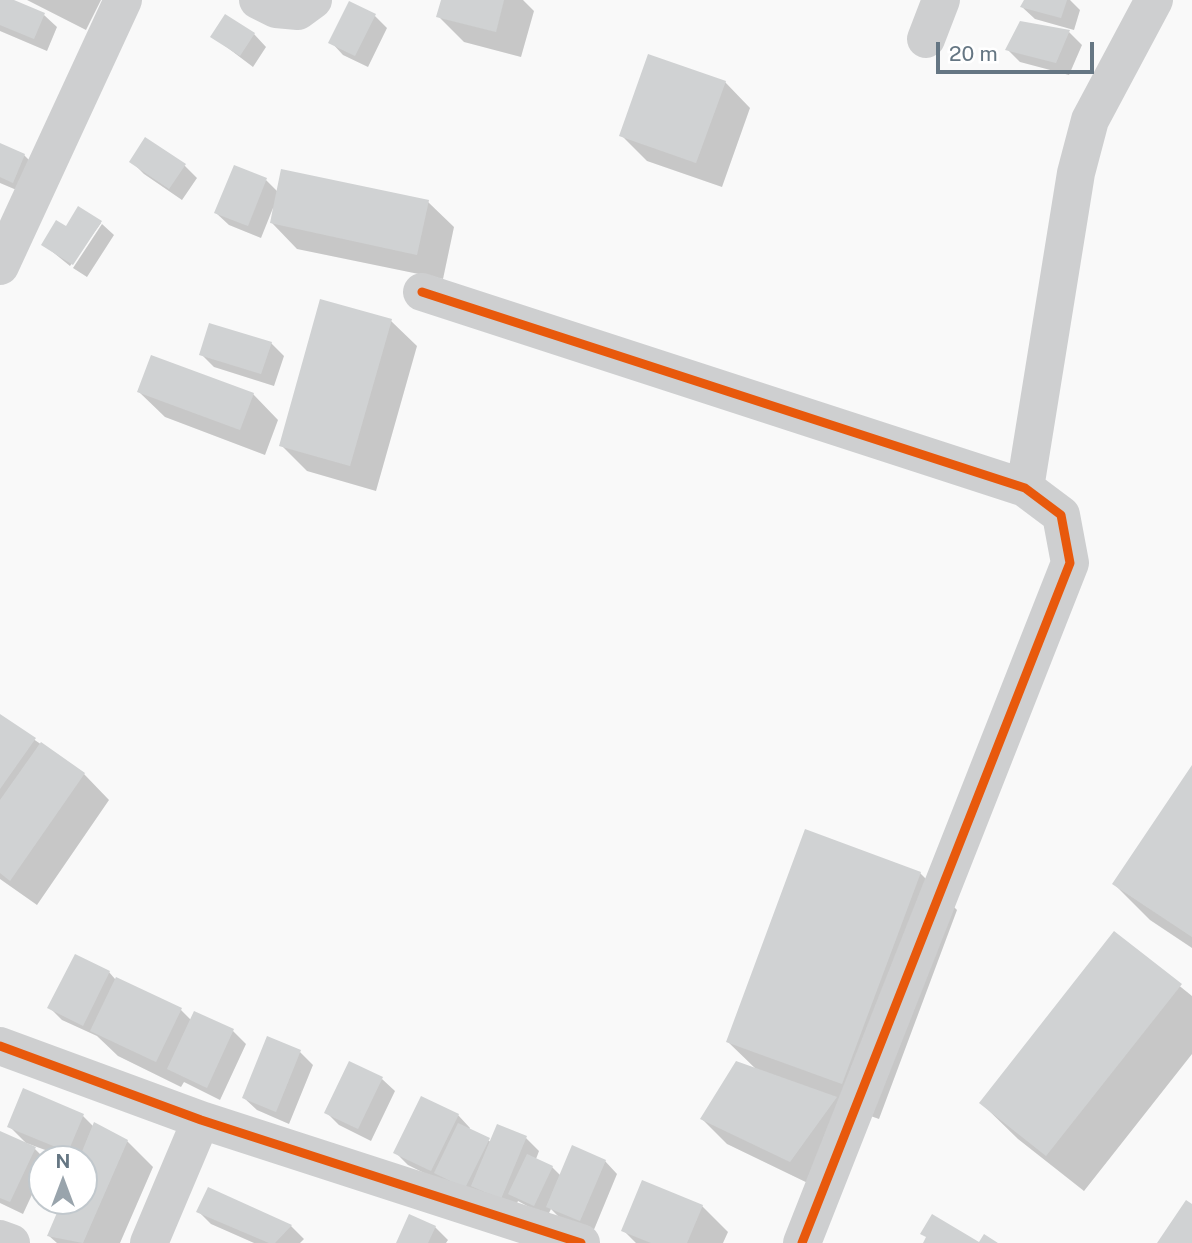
<!DOCTYPE html>
<style>
body{margin:0}
#map{position:relative;width:1192px;height:1243px;overflow:hidden;background:#f9f9f9;font-family:"Public Sans",sans-serif}
canvas{display:block}
.north{position:absolute;left:28px;top:1145px;width:70px;height:70px;box-sizing:border-box;background:#fff;border:2px solid #c1c8cd;border-radius:50%;rotate:0deg;font-size:19px;font-weight:700;line-height:28px;text-align:center;color:#657683}
.north::after{content:'';display:block;margin:auto;width:24px;height:32px;background:#99a4ac;clip-path:polygon(50% 0,100% 100%,50% 72%,0 100%)}
.scale{position:absolute;left:936px;top:42px;width:158px;height:32px;box-sizing:border-box;border:4px solid #657683;border-top:0;padding-left:9px;font-size:21px;line-height:24px;white-space:nowrap;color:#657683;-webkit-text-stroke:5px #fff;paint-order:stroke}
</style>
<div id="map">
<canvas width="1192" height="1243"></canvas>
<div class="north">N</div>
<div class="scale">20 m</div>
</div>
<script>
const context = document.querySelector('canvas').getContext('2d');
context.lineJoin = 'round';
function paint(path, color) {
  context.fillStyle = color;
  context.fill(path, 'evenodd');
}
function stroke(path, color, width, dash) {
  context.strokeStyle = color;
  context.lineWidth = width;
  context.lineCap = dash ? 'butt' : 'round';
  context.setLineDash(dash || []);
  context.stroke(path);
}
const shadow = new Path2D(`
 M 0,0 L 10,0 L 44,15 L 57,27 L 47,51 L 0,31 Z
 M 27,0 L 101,0 L 86,30 Z
 M 442,0 L 523,0 L 534,11 L 521,57 L 464,42 L 438,16 Z
 M 1026,0 L 1070,0 L 1080,10 L 1074,30 L 1035,19 L 1022,7 Z
 M 374,15 L 387,28 L 368,67 L 343,55 L 331,42 Z
 M 1069,32 L 1082,45 L 1069,75 L 1020,62 L 1007,49 Z
 M 254,34 L 266,47 L 253,67 L 212,36 Z
 M 725,82 L 750,108 L 722,187 L 647,161 L 621,135 Z
 M 0,145 L 24,155 L 37,168 L 26,194 L 0,183 Z
 M 131,161 L 185,166 L 197,178 L 182,200 L 144,174 Z
 M 266,180 L 278,192 L 428,202 L 454,227 L 443,279 L 297,249 L 272,223 L 273,208 L 261,238 L 229,225 L 216,213 Z
 M 79,208 L 101,223 L 70,266 L 44,245 L 66,228 Z
 M 102,224 L 114,235 L 87,277 L 73,268 Z
 M 391,321 L 417,346 L 376,491 L 307,471 L 281,445 Z
 M 271,343 L 284,356 L 274,386 L 214,367 L 201,354 Z
 M 139,392 L 253,394 L 278,420 L 265,455 L 165,417 Z
 M 0,716 L 84,774 L 109,800 L 37,905 L 0,879 Z
 M 1192,768 L 1192,948 L 1150,920 L 1114,884 Z
 M 920,873 L 957,910 L 879,1119 L 845,1107 L 816,1187 L 727,1144 L 702,1119 L 757,1070 L 728,1042 Z
 M 1115,934 L 1192,996 L 1192,1054 L 1084,1191 L 1018,1139 L 981,1103 Z
 M 109,972 L 115,979 L 181,1010 L 192,1021 L 195,1013 L 233,1031 L 246,1044 L 220,1100 L 184,1082 L 181,1087 L 118,1056 L 97,1036 L 62,1020 L 49,1007 Z
 M 300,1052 L 313,1065 L 289,1124 L 257,1110 L 244,1098 Z
 M 382,1079 L 395,1091 L 371,1141 L 339,1125 L 326,1112 Z
 M 24,1091 L 83,1116 L 94,1127 L 127,1141 L 153,1167 L 120,1243 L 57,1243 L 49,1236 L 64,1201 L 84,1201 L 84,1159 L 70,1159 L 26,1143 L 9,1126 Z
 M 458,1115 L 470,1128 L 469,1130 L 491,1142 L 498,1126 L 526,1138 L 539,1151 L 536,1159 L 552,1167 L 561,1176 L 605,1161 L 617,1174 L 593,1232 L 561,1219 L 551,1209 L 547,1217 L 518,1201 L 514,1210 L 444,1183 L 408,1165 L 395,1152 Z
 M 0,1136 L 34,1148 L 45,1159 L 42,1159 L 42,1173 L 23,1214 L 0,1203 Z
 M 209,1189 L 291,1226 L 304,1239 L 300,1243 L 254,1243 L 211,1224 L 198,1211 Z
 M 702,1206 L 728,1232 L 723,1243 L 636,1243 L 624,1231 Z
 M 435,1227 L 448,1240 L 446,1243 L 398,1243 Z`);
const building = new Path2D(`
 M 0,0 L 14,0 L 45,13 L 34,39 L 0,25 Z
 M 441,0 L 504,0 L 496,32 L 436,17 Z
 M 1024,0 L 1067,0 L 1061,18 L 1020,7 Z
 M 349,1 L 376,14 L 355,56 L 328,43 Z
 M 225,14 L 255,33 L 240,56 L 210,37 Z
 M 1020,21 L 1070,30 L 1056,63 L 1005,50 Z
 M 648,54 L 726,81 L 696,163 L 619,136 Z
 M 145,137 L 186,164 L 169,189 L 129,162 Z
 M 0,143 L 25,154 L 13,183 L 0,177 Z
 M 234,165 L 267,178 L 248,226 L 214,213 Z
 M 281,169 L 429,200 L 417,255 L 270,223 Z
 M 78,206 L 102,221 L 73,265 L 41,245 L 56,220 L 66,226 Z
 M 320,299 L 392,319 L 350,466 L 279,446 Z
 M 209,323 L 272,342 L 261,374 L 199,355 Z
 M 151,355 L 254,393 L 240,430 L 137,392 Z
 M 0,714 L 36,738 L 0,789 Z
 M 41,742 L 85,773 L 10,881 L 0,873 L 0,800 Z
 M 1192,765 L 1192,937 L 1112,884 Z
 M 805,829 L 921,872 L 842,1084 L 726,1042 Z
 M 1114,931 L 1182,984 L 1046,1156 L 979,1103 Z
 M 75,954 L 110,971 L 83,1026 L 47,1008 Z
 M 116,977 L 182,1008 L 156,1062 L 90,1031 Z
 M 194,1011 L 234,1029 L 207,1088 L 167,1069 Z
 M 267,1036 L 301,1050 L 276,1112 L 242,1098 Z
 M 349,1061 L 383,1077 L 358,1129 L 324,1113 Z
 M 736,1061 L 837,1097 L 790,1162 L 700,1119 Z
 M 23,1088 L 84,1114 L 68,1152 L 7,1127 Z
 M 421,1096 L 459,1114 L 431,1171 L 393,1153 Z
 M 94,1122 L 128,1140 L 83,1243 L 47,1236 L 62,1201 L 84,1201 L 84,1159 L 79,1159 Z
 M 458,1123 L 490,1138 L 465,1188 L 434,1173 Z
 M 497,1124 L 527,1136 L 501,1199 L 471,1186 Z
 M 0,1131 L 36,1147 L 10,1202 L 0,1198 Z
 M 572,1145 L 606,1160 L 580,1221 L 546,1207 Z
 M 527,1154 L 553,1166 L 534,1206 L 508,1194 Z
 M 642,1180 L 703,1205 L 687,1243 L 651,1243 L 621,1231 Z
 M 208,1187 L 292,1225 L 275,1243 L 269,1243 L 196,1212 Z
 M 1186,1200 L 1192,1204 L 1192,1243 L 1157,1243 Z
 M 409,1214 L 436,1226 L 428,1243 L 396,1243 Z
 M 932,1214 L 979,1242 L 984,1234 L 998,1243 L 923,1243 L 926,1237 L 920,1234 Z`);
const minor = new Path2D(`
 M 258,0 L 276,9 L 298,11 L 313,0
 M 926,39 L 941,0
 M 0,266 L 123,0
 M 422,292 L 1025,488 L 1061,515 L 1070,563 L 802,1243
 M 1025,488 L 1076,173 L 1090,120 L 1154,0
 M 0,1046 L 201,1120 L 581,1243
 M 0,1239 L 11,1243
 M 149,1243 L 201,1120`);
const cycleway = new Path2D(`
 M 422,292 L 1025,488 L 1061,515 L 1070,563 L 802,1243
 M 0,1046 L 201,1120 L 581,1243`);
paint(shadow, '#0003');
paint(building, '#d0d2d3');
stroke(minor, '#cecfd0', 38);
stroke(cycleway, '#e8590c', 9);
</script>
